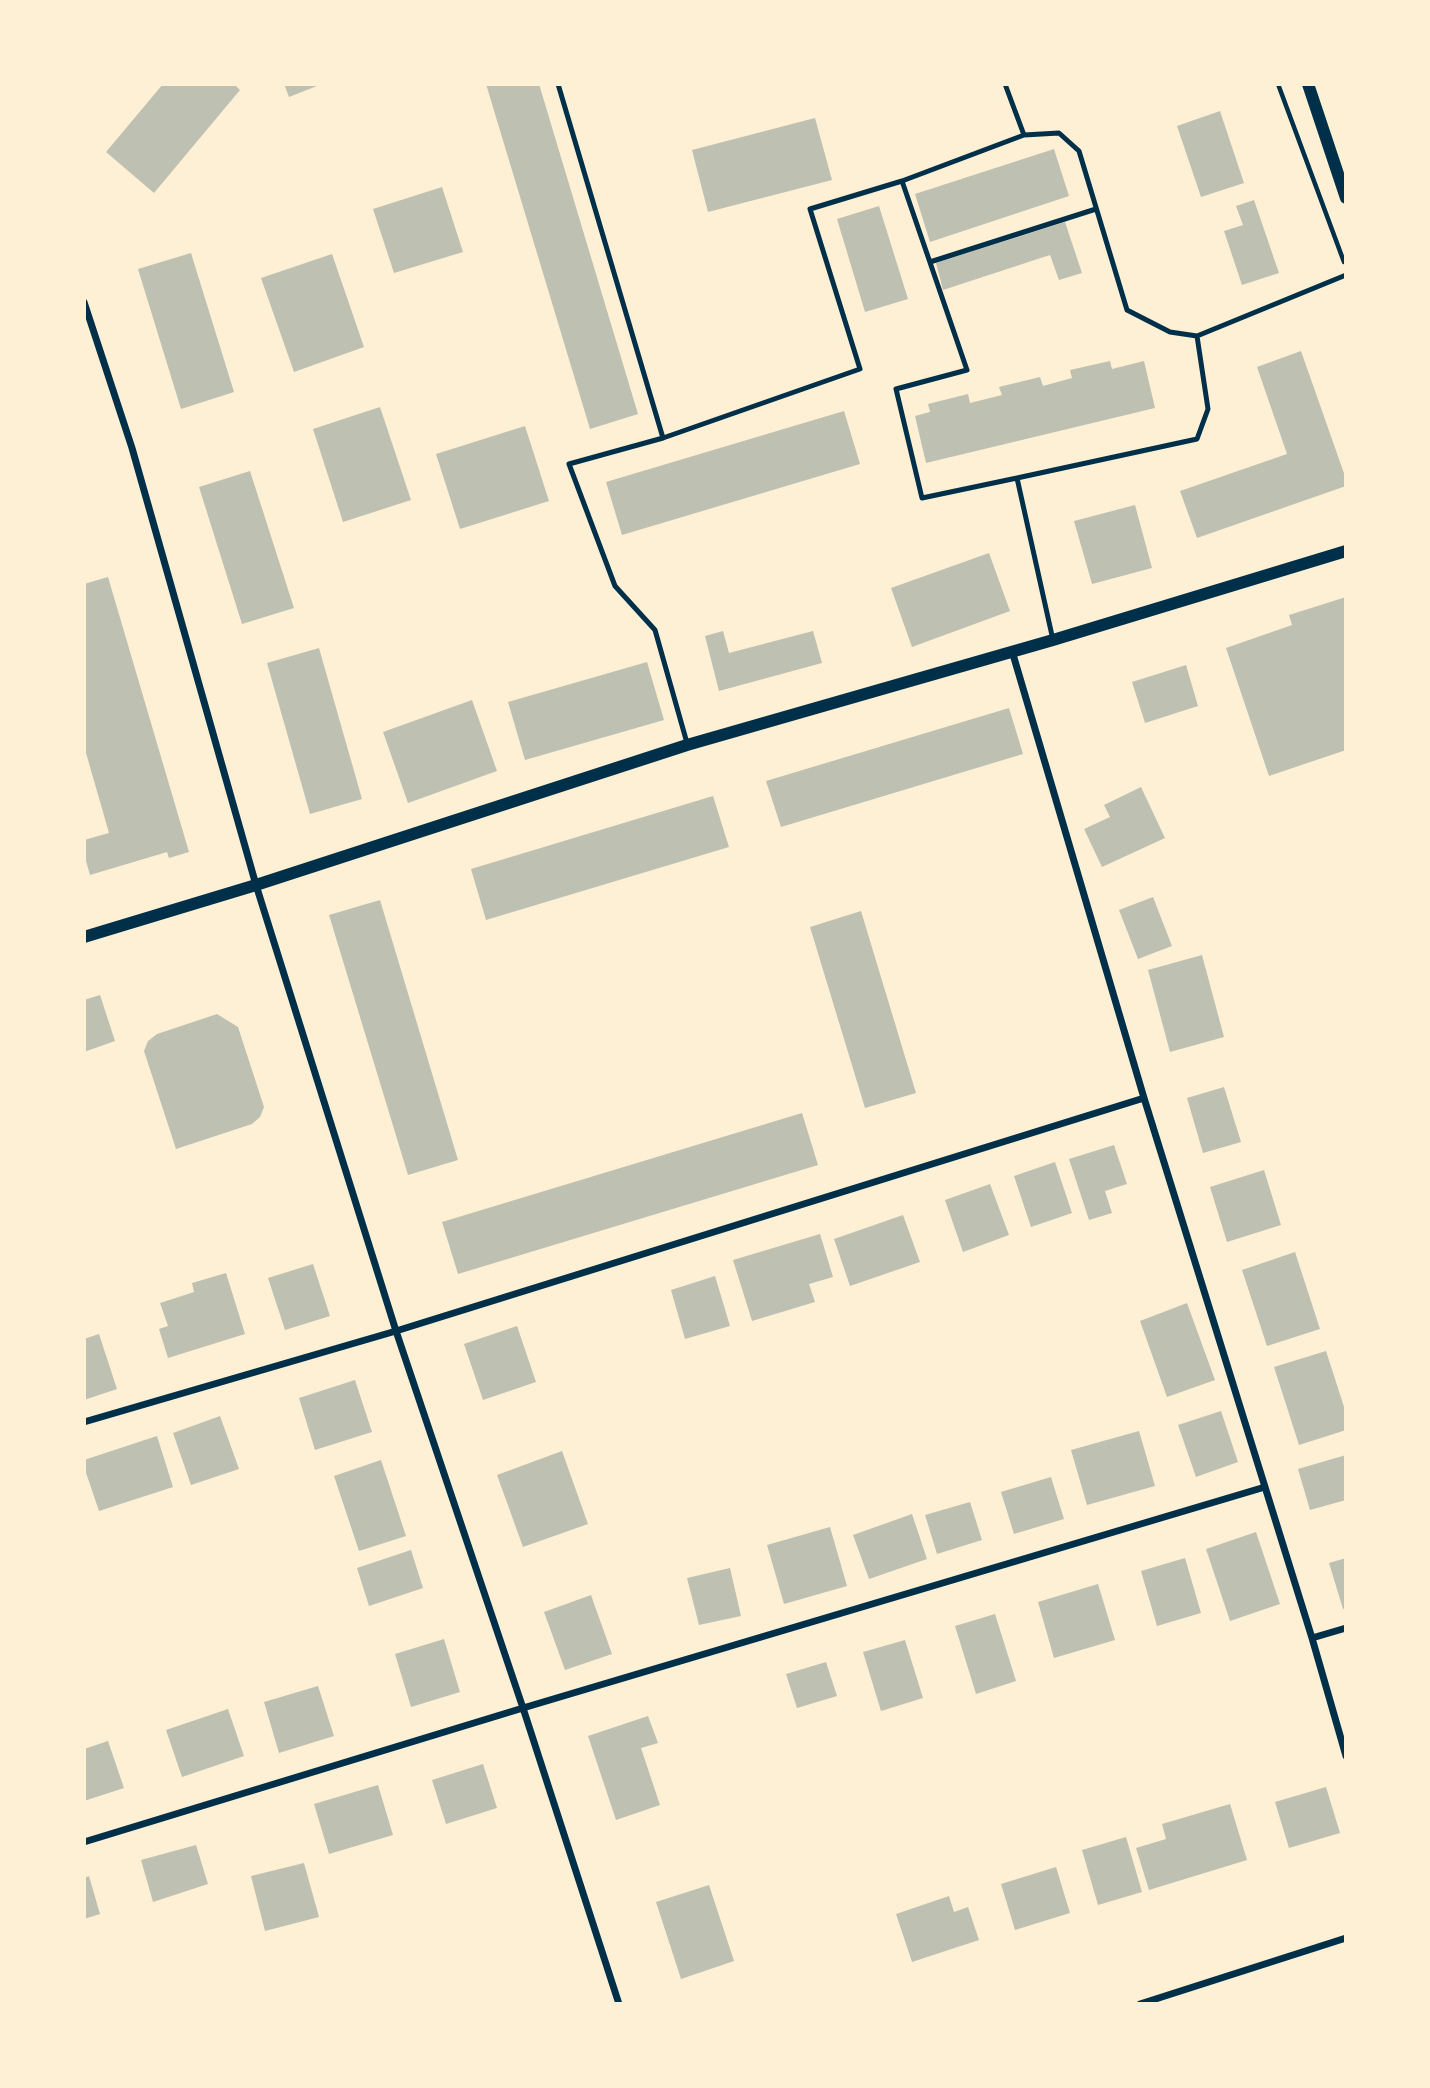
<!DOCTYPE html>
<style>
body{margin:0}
#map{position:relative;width:1430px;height:2088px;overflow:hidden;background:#fdf0d5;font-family:Lora,serif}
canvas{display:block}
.frame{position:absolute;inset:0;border:86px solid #fdf0d5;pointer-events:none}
</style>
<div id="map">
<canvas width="1430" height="2088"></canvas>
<div class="frame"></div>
</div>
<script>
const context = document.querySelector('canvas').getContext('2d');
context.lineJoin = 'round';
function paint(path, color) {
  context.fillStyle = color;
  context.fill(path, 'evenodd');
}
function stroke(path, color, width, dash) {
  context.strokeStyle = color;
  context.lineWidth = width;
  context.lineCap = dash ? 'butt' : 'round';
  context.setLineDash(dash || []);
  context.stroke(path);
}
const building = new Path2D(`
 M 163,84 L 234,84 L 240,90 L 154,193 L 106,152 Z
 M 284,84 L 322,84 L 289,97 Z
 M 486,84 L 539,84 L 638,414 L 590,429 Z
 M 1220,111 L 1244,183 L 1201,197 L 1177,126 Z
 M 815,118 L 832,180 L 708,212 L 692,150 Z
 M 1054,149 L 1069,196 L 930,242 L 915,194 Z
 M 442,187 L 463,252 L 394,273 L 373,209 Z
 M 1254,200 L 1279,273 L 1242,285 L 1224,231 L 1243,225 L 1236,206 Z
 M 879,206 L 908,299 L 865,312 L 837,219 Z
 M 1065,222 L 1082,273 L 1059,280 L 1050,255 L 943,290 L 936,263 Z
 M 191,253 L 234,392 L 181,409 L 138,269 Z
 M 332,254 L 364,347 L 294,372 L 261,278 Z
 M 1301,351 L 1346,479 L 1346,486 L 1197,538 L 1180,491 L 1287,454 L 1257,367 Z
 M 1110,361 L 1112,369 L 1144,361 L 1155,408 L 926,463 L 915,416 L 930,412 L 928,404 L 968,394 L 970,403 L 1002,395 L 999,387 L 1040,377 L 1043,386 L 1072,378 L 1070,370 Z
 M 380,407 L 411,500 L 343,522 L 313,429 Z
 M 844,411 L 860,464 L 622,535 L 606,482 Z
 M 525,426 L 549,501 L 460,529 L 436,454 Z
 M 250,471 L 294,608 L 242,624 L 199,487 Z
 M 1135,505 L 1152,568 L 1092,584 L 1074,521 Z
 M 989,553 L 1010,611 L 912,647 L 891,588 Z
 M 108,577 L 189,852 L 169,858 L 167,852 L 90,875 L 84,854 L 84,840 L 109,833 L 84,746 L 84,584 Z
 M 1346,597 L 1346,750 L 1269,776 L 1226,648 L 1292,625 L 1289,615 Z
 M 723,631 L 729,653 L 813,631 L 822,663 L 719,691 L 705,636 Z
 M 319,648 L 362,799 L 310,814 L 267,663 Z
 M 647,662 L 664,720 L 525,760 L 508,702 Z
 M 1186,665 L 1198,706 L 1145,723 L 1132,682 Z
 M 472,700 L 497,771 L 408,803 L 383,732 Z
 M 1009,708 L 1023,754 L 781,827 L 766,781 Z
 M 1141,787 L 1165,838 L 1102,867 L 1084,829 L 1110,817 L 1104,805 Z
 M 713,796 L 729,847 L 486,920 L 471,869 Z
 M 1153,897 L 1172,946 L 1138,959 L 1119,910 Z
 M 380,900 L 458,1160 L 408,1175 L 329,915 Z
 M 861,911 L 916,1093 L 865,1108 L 810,927 Z
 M 1202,955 L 1224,1037 L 1170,1052 L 1148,970 Z
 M 100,995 L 115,1041 L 84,1052 L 84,1000 Z
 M 217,1014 L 238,1027 L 264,1107 L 260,1117 L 252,1124 L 176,1149 L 144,1051 L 148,1041 L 157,1034 Z
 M 1224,1087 L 1241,1142 L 1203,1153 L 1187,1098 Z
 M 802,1113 L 818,1165 L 458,1274 L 442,1222 Z
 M 1114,1145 L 1127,1184 L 1105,1191 L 1112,1213 L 1089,1220 L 1069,1159 Z
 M 1055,1162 L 1072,1213 L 1031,1227 L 1014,1176 Z
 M 1264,1170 L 1281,1225 L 1227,1242 L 1210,1187 Z
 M 990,1184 L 1009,1235 L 963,1252 L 945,1200 Z
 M 903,1215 L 920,1262 L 850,1286 L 834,1239 Z
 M 820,1234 L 833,1277 L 809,1284 L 815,1302 L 752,1321 L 733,1260 Z
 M 1295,1252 L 1320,1329 L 1267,1346 L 1242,1270 Z
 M 313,1264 L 330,1316 L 285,1330 L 268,1278 Z
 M 226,1273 L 245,1334 L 168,1358 L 159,1329 L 168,1326 L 160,1303 L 194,1292 L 192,1283 Z
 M 715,1276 L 730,1326 L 685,1339 L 671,1290 Z
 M 1187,1303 L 1215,1380 L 1167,1397 L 1140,1321 Z
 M 517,1326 L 536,1382 L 483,1400 L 464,1344 Z
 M 99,1334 L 117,1389 L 84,1400 L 84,1339 Z
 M 1326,1351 L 1346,1413 L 1346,1430 L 1299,1445 L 1274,1367 Z
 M 355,1380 L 372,1432 L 315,1450 L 299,1398 Z
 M 1221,1411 L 1238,1462 L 1196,1477 L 1178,1425 Z
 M 220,1416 L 239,1469 L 191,1485 L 173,1433 Z
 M 1139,1431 L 1155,1486 L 1087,1505 L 1071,1450 Z
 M 157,1436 L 173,1487 L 99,1511 L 84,1467 L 84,1460 Z
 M 562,1451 L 588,1524 L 523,1547 L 497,1475 Z
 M 1346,1455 L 1346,1500 L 1310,1510 L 1298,1469 Z
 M 381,1460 L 406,1536 L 359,1551 L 334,1476 Z
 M 1051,1477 L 1064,1519 L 1014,1534 L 1001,1492 Z
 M 970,1502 L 982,1540 L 937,1554 L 925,1515 Z
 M 912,1514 L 927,1559 L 869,1579 L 853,1535 Z
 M 830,1527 L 847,1586 L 784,1604 L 767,1545 Z
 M 1256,1532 L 1280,1604 L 1230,1621 L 1206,1549 Z
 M 411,1550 L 423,1588 L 369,1606 L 357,1568 Z
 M 1185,1558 L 1201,1613 L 1157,1626 L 1141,1571 Z
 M 1346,1558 L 1346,1608 L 1343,1609 L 1329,1563 Z
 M 730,1568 L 741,1616 L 699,1625 L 687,1578 Z
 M 1098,1584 L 1115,1640 L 1054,1658 L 1038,1602 Z
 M 591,1595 L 612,1654 L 565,1670 L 544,1612 Z
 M 995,1614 L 1016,1681 L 976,1694 L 955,1626 Z
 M 444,1639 L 460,1692 L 411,1707 L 395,1654 Z
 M 905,1640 L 923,1698 L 881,1711 L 863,1652 Z
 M 826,1662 L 837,1696 L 797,1708 L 786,1674 Z
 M 318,1686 L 334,1736 L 279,1753 L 264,1702 Z
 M 228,1709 L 244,1756 L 182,1777 L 166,1730 Z
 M 648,1716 L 658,1743 L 641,1748 L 660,1805 L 616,1820 L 588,1736 Z
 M 108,1741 L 124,1788 L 84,1801 L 84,1749 Z
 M 483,1764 L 497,1808 L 446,1824 L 432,1780 Z
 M 378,1785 L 393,1835 L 329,1854 L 314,1804 Z
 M 1326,1787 L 1340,1833 L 1289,1848 L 1275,1802 Z
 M 1230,1804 L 1247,1860 L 1149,1890 L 1136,1848 L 1166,1839 L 1162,1824 Z
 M 1126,1837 L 1142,1892 L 1098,1905 L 1082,1850 Z
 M 196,1845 L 208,1884 L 153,1902 L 141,1860 Z
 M 304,1863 L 319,1917 L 265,1931 L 251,1876 Z
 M 1056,1867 L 1070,1913 L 1015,1930 L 1001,1884 Z
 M 89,1876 L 100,1914 L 84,1919 L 84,1878 Z
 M 709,1885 L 734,1961 L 681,1979 L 656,1902 Z
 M 949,1896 L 954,1912 L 968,1907 L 979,1940 L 912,1962 L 896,1914 Z`);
const path = new Path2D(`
 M 1278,84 L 1344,262`);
const service = new Path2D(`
 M 558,84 L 663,438 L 569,464 L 615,586 L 655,630 L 687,743
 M 1005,84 L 1024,135 L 1059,133 L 1079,151 L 1127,310 L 1170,332 L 1197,336 L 1346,275
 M 902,181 L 1024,135
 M 930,262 L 1096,209
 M 663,438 L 860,369 L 810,209 L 902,181 L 967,370 L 896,389 L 922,498 L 1017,478 L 1053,640
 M 1017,478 L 1197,439 L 1208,409 L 1197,336`);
const minor = new Path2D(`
 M 84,302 L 132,448 L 256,885 L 396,1331 L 523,1708 L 619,2004
 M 1012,651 L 1144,1098 L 1312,1638 L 1346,1756
 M 84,1422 L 396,1331 L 1144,1098
 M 1312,1638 L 1346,1628
 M 84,1842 L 523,1708 L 1265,1487
 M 1140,2004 L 1346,1938`);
const tertiary = new Path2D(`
 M 1308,84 L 1346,198
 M 84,937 L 256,885 L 687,745 L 1053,640 L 1346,551`);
paint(building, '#bec0b2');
stroke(path, '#003049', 4.5);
stroke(service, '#003049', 5);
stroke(minor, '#003049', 7);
stroke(tertiary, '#003049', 12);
</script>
